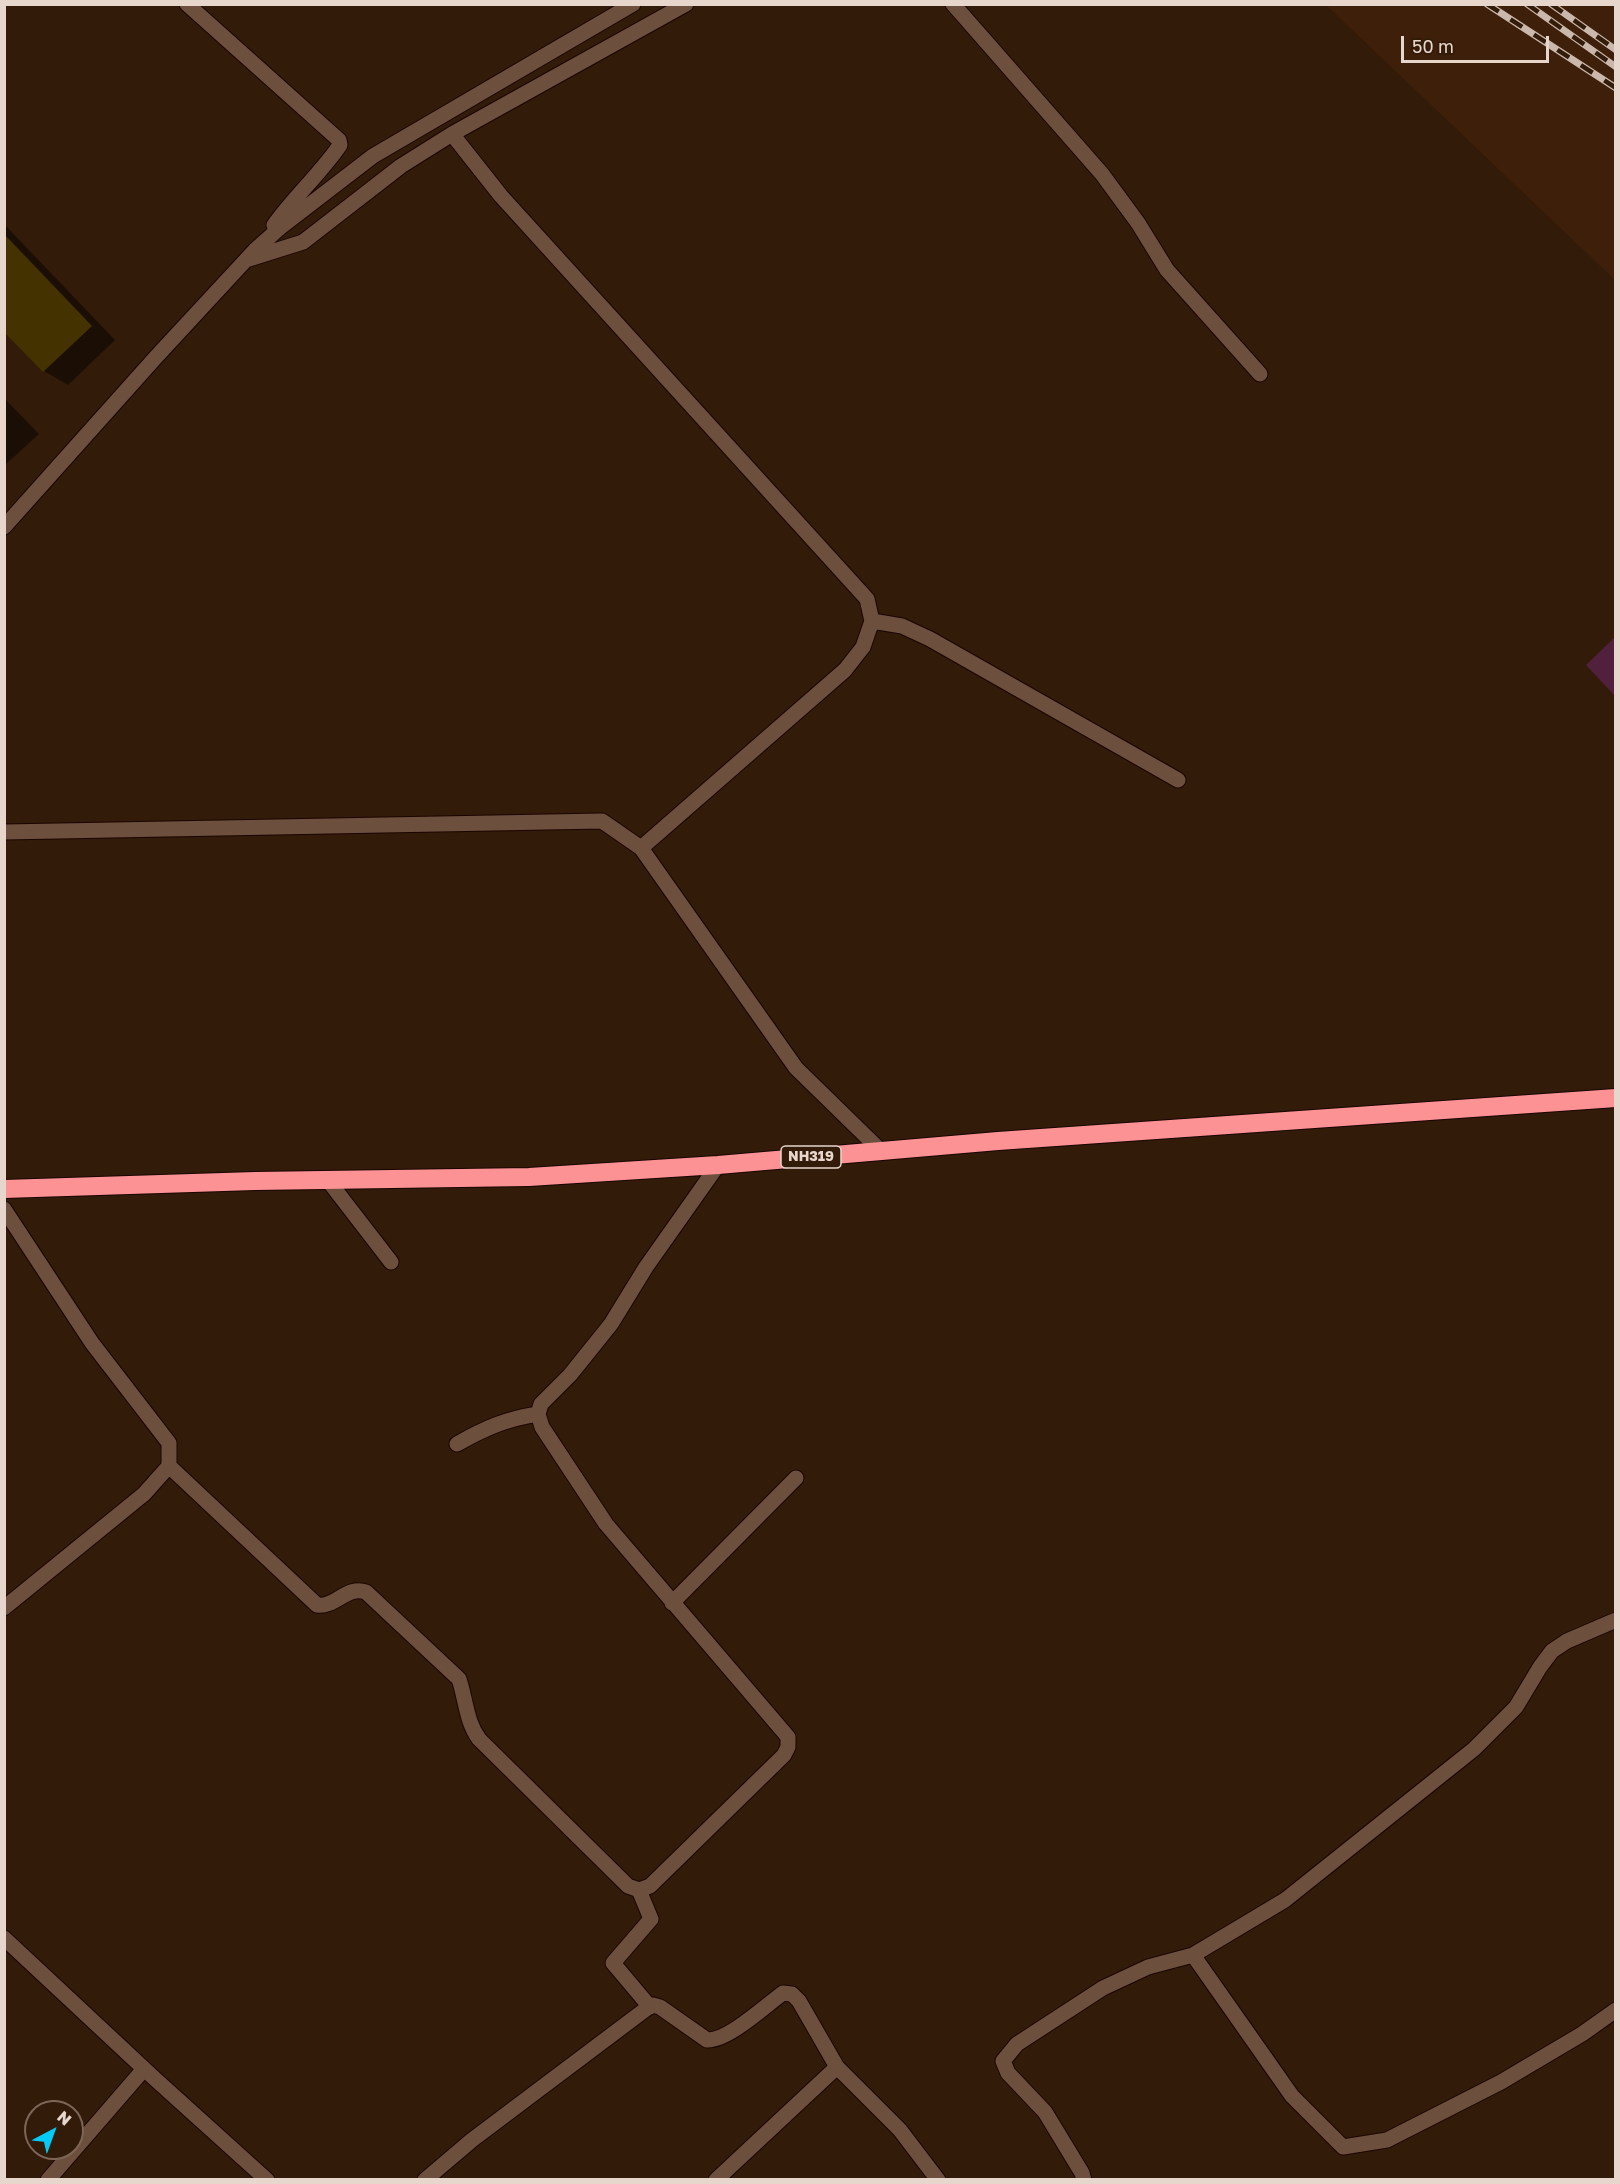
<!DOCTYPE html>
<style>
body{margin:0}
#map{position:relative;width:1620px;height:2184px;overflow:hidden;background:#331b09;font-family:"Golos Text",sans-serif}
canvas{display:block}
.frame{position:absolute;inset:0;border:6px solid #e7d6cb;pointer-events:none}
.north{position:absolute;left:24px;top:2100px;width:60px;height:60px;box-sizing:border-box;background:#331b09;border:2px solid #7b6657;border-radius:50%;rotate:41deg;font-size:16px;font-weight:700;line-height:24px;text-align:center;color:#e7d6cb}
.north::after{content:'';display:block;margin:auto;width:21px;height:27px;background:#02cbf9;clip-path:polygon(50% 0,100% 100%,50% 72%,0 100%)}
.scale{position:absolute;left:1401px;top:36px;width:148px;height:27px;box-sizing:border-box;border:3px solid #e7d6cb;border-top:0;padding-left:8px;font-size:18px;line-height:21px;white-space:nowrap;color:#e7d6cb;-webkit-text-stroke:4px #331b09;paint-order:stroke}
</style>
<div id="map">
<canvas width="1620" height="2184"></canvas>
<div class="frame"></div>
<div class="north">N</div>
<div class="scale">50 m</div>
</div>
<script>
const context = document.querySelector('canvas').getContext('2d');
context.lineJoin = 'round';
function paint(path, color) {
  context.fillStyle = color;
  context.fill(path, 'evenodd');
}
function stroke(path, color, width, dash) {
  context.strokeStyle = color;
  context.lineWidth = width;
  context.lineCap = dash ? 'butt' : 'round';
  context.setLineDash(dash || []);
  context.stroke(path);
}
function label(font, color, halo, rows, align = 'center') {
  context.font = font + ' "Golos Text",sans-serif';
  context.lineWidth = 4.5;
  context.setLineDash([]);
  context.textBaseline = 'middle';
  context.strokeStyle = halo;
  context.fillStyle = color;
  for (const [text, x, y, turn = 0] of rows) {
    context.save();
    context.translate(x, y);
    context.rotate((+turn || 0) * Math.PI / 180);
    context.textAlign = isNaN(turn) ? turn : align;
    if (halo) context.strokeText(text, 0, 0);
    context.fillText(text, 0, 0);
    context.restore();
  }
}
const built = new Path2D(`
 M 1326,5 L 1615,5 L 1615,280 Z`);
const water = new Path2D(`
 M 1615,637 L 1615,696 L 1586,665 Z`);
const shadow = new Path2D(`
 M 4,224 L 115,340 L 68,385 L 44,371 L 4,330 Z
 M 4,398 L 39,434 L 4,466 Z`);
const building = new Path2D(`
 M 4,234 L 92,326 L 43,372 L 4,332 Z`);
const minor = new Path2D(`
 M 187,4 L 339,140 L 340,145 C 321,173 294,197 274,225
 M 953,4 L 1102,174 L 1138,223 L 1167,270 L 1260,374
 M 452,134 L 501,196 L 867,599 L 872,621 L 863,647 L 845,670 L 641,848 L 796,1068 L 880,1150
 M 249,259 L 303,242 L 401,166 L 452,134 L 686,4
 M 4,527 L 156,357 L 256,249 L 282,226 L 373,156 L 633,4
 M 872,621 L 902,626 L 930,639 L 1178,780
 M 4,832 L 602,821 L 641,848
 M 327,1179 L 391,1262
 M 4,1209 L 92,1343 L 169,1443 L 169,1466 L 144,1494 L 4,1608
 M 457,1444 C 485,1428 506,1419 538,1414
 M 169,1466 L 317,1605 C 335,1608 347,1585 366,1592 L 459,1679 C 466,1700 466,1721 479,1739 L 628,1886 L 639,1890 L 650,1886 L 784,1755 L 788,1747 L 788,1737 L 606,1524 L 542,1427 L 538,1414 L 541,1404 L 570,1375 L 611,1324 L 646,1267 L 718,1165
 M 672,1603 L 796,1478
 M 639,1890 L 651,1919 L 613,1963 L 650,2007
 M 4,1938 L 154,2078 L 267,2180
 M 1193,1955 L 1292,2096 L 1343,2147 L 1387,2140 L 1501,2082 L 1582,2034 L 1616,2010
 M 48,2180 L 144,2069
 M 425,2180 L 472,2140 L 646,2009 L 653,2005 L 660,2007 L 707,2040 C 728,2041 765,2006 783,1993 L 792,1994 L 799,2001 L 837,2067 L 900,2130 L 938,2180
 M 716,2180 L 837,2067
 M 1084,2180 L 1082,2173 L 1045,2112 L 1008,2073 L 1003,2061 L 1017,2044 L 1103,1988 L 1148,1967 L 1193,1955 L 1285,1900 L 1474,1749 L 1516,1707 L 1540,1667 L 1552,1651 L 1567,1641 L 1616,1620`);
const highway = new Path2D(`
 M 4,1189 L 255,1181 L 529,1177 L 718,1165 L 998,1141 L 1616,1098`);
const rail = new Path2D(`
 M 1487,4 L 1616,88
 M 1527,4 L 1616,67
 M 1551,4 L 1616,50`);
const shields = [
 [811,1157,60]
];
const shieldNames = [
 ["NH319",811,1157]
];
paint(built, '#3e1f09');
paint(water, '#51203d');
paint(shadow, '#0007');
paint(building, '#430');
stroke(minor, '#1a0500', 17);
stroke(highway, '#1a0500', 20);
stroke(minor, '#6c4f3d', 15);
stroke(highway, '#fc9293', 18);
stroke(rail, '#cab8ac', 7);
stroke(rail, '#331b09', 4.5, [14]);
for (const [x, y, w] of shields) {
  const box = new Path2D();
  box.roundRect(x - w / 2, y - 11, w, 22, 4.5);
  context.fillStyle = '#331b09';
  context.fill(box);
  stroke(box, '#e7d6cb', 1.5);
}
label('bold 14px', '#e7d6cb', null, shieldNames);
</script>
